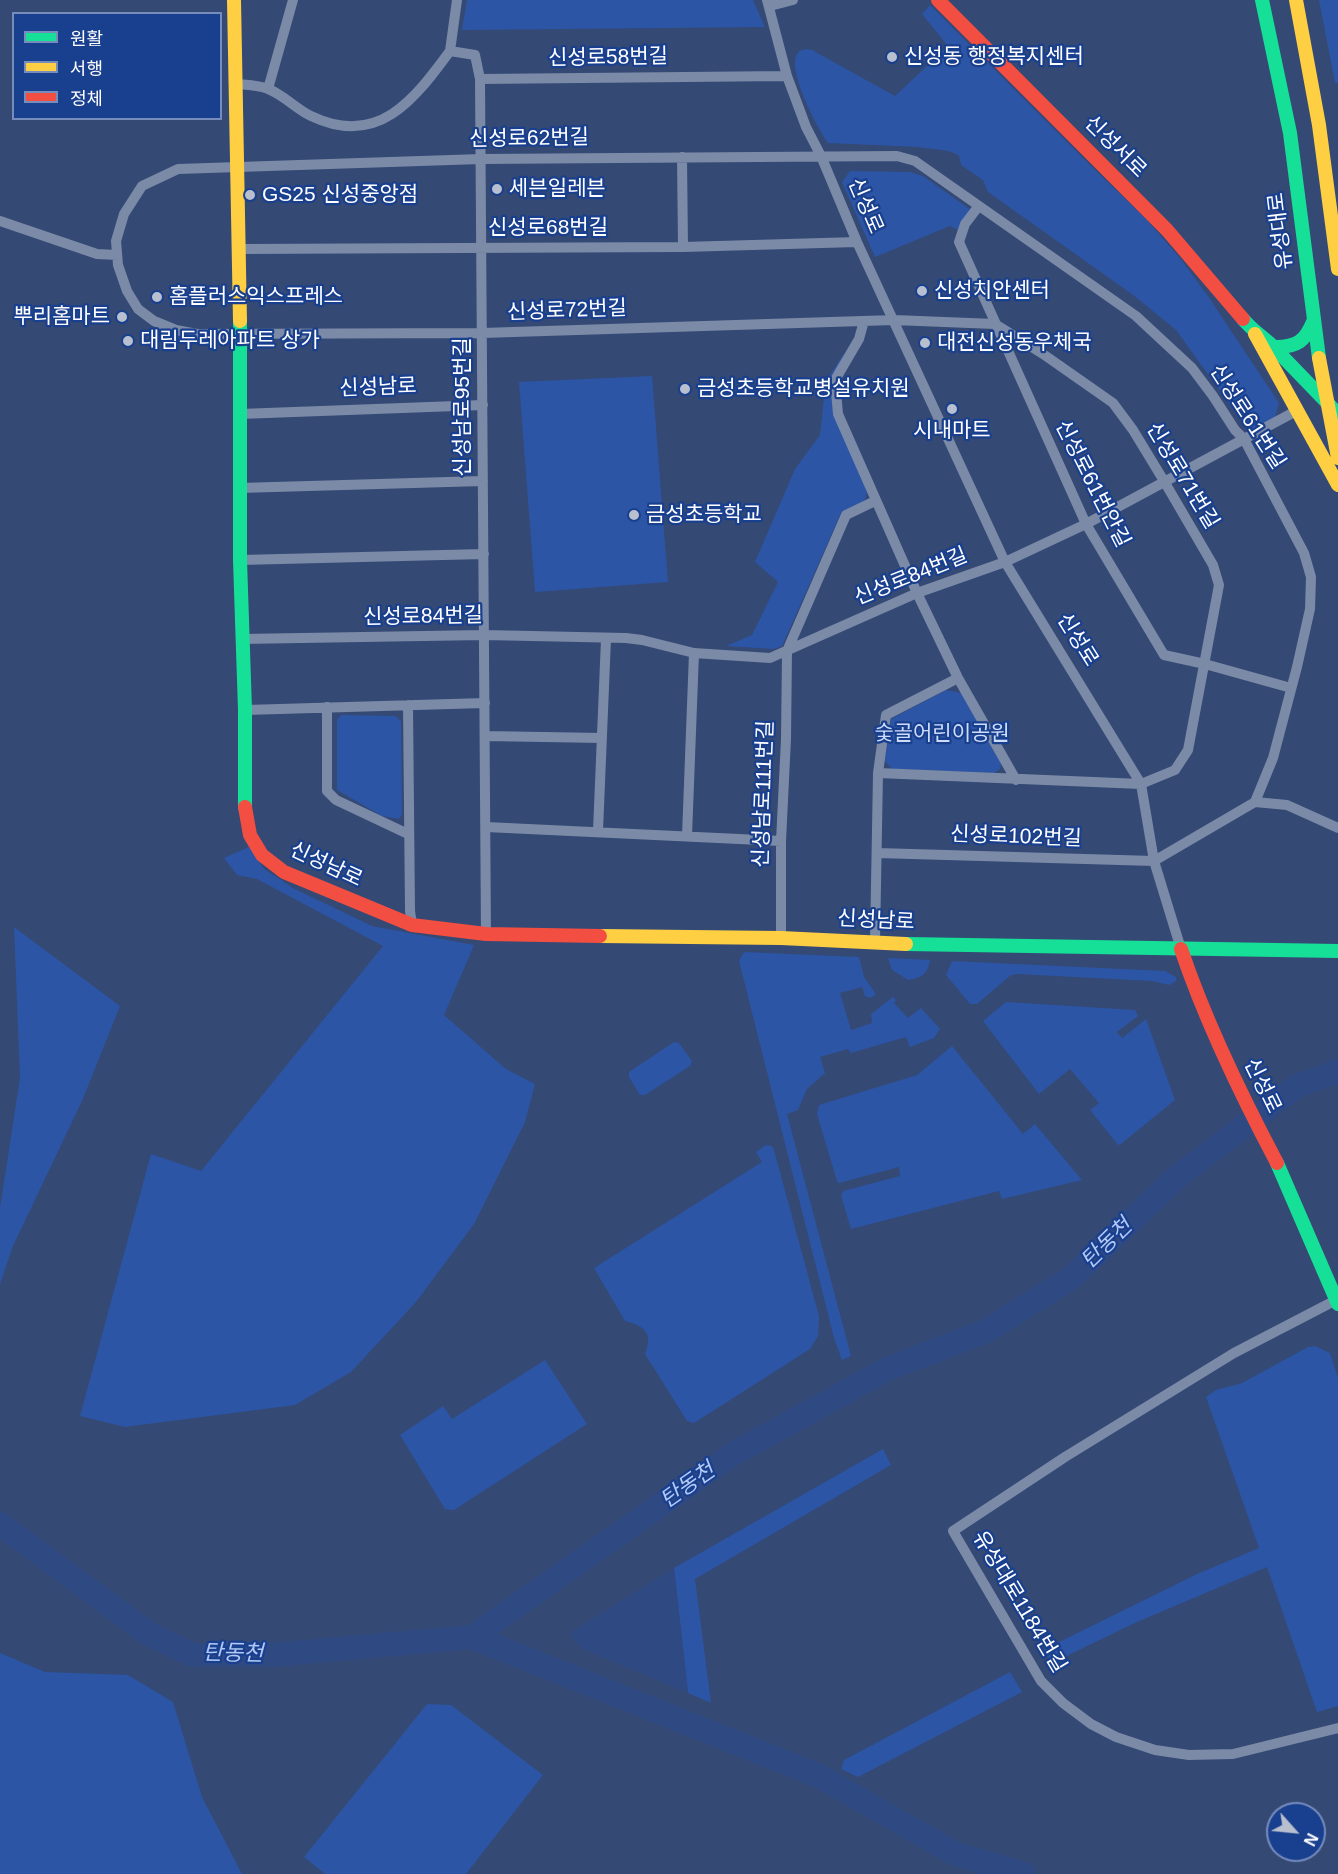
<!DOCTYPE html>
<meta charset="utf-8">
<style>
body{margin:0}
#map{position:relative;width:1338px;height:1874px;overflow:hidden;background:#344974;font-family:Helvetica,"Noto Sans KR",sans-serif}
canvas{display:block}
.legend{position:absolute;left:12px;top:12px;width:210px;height:108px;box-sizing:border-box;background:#193f8f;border:2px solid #758cbc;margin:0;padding:8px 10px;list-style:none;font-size:18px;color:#fff}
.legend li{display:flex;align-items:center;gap:12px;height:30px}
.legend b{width:30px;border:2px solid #758cbc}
.north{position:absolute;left:1266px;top:1802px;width:60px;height:60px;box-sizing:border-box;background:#193f8f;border:2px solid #758cbc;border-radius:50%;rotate:117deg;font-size:16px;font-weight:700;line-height:24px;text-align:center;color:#fff}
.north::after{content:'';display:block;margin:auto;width:21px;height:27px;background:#b8bfce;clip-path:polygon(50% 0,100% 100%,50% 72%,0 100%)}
</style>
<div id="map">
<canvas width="1338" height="1874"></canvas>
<ul class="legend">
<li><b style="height:8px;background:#16e098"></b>원활</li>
<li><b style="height:8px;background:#ffcf43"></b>서행</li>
<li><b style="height:8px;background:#f24e42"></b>정체</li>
</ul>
<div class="north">N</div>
</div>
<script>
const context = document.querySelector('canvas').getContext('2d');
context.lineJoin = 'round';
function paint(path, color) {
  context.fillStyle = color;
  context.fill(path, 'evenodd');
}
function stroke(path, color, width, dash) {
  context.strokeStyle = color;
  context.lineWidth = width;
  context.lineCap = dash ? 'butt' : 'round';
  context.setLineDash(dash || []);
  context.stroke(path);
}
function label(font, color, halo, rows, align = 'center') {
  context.font = font + ' Helvetica,"Noto Sans KR",sans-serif';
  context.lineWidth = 4.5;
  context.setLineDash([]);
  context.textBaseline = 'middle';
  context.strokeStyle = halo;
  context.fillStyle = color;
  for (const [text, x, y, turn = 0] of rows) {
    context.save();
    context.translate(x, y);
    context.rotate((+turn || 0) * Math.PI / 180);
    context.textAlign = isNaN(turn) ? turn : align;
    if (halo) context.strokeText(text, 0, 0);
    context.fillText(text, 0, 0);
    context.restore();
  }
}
const green = new Path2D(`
 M 467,0 L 753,0 L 765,27 L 462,30 Z
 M 1319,0 L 1338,0 L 1338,83 L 1335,83 Z
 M 930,5 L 1092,167 L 1146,219 L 1180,258 L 1210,299 L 1279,403 L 1275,418 L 1254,428 L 1246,427 L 1176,330 L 1133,295 L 988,192 L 983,180 L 961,165 L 959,156 C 949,148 932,150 919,147 L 828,143 C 818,130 770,41 812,50 L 895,96 L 948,46 L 922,14 Z
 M 850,171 L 910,172 L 923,176 L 971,210 L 958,230 L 950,226 L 875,257 L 842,182 Z
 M 845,352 L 832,382 L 867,493 L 864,502 L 841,513 L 782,646 L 774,649 L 726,646 L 752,635 L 778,582 L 755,562 L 795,469 L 820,435 L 826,381 Z
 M 652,376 L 668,582 L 535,592 L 519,382 Z
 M 946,690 L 961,693 L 1001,763 L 1000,769 L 994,773 L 892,769 L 885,761 L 891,719 Z
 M 341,715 L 395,716 L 401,721 L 402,815 L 399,819 L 382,816 L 337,790 L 337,720 Z
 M 249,847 L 264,869 L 293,888 L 372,926 L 474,945 L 444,1015 L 506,1069 L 535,1084 L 525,1122 L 474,1224 L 416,1302 L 351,1372 L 295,1405 L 125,1427 L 80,1416 L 151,1154 L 201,1171 L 383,946 L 257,879 L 237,875 L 224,858 Z
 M 14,927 L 120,1006 L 82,1101 L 13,1246 L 0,1284 L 0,1208 L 20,1078 Z
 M 744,952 L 859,957 L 864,977 L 876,994 L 871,998 L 865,996 L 862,987 L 840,993 L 851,1030 L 872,1023 L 871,1014 L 893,997 L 896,1000 L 894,1003 L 908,1018 L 921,1008 L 940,1029 L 934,1038 L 910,1047 L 906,1037 L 851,1053 L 848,1049 L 820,1057 L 825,1073 L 807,1089 L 798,1110 L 787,1114 L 851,1356 L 842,1360 L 834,1338 L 739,961 Z
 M 888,958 L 930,960 C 928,974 922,978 908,980 L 892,970 Z
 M 952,961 L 1165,971 L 1176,977 L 1176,981 L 1169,985 L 1152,981 L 1017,974 L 1011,975 L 977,1004 L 970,1004 L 946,975 Z
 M 1006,1002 L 1135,1010 L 1138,1016 L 1117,1032 L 1122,1038 L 1146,1019 L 1175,1100 L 1121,1144 L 1118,1145 L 1090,1110 L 1099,1103 L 1070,1069 L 1039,1094 L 983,1021 Z
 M 674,1042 L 679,1043 L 692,1061 L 690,1066 L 645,1095 L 640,1095 L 629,1077 L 629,1072 Z
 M 952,1046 L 1023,1134 L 1035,1124 L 1082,1180 L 1002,1199 L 999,1191 L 851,1229 L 841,1196 L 843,1191 L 900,1176 L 899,1167 L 839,1183 L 837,1181 L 817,1114 L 819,1105 L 917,1075 Z
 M 766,1145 L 772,1146 L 774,1150 L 819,1316 L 818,1336 L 810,1349 L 694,1423 L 687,1421 L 645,1354 C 653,1333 645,1326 625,1321 L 594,1268 L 762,1162 L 756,1152 Z
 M 1315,1346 L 1330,1353 L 1338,1378 L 1338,1706 L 1317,1712 L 1267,1567 L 1137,1622 L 1052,1663 L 1043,1650 L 1197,1574 L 1259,1548 L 1206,1397 L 1216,1390 L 1242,1383 L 1308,1347 Z
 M 545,1360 L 587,1424 L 454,1510 L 445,1509 L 400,1435 L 443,1406 L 452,1419 Z
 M 883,1449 L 891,1465 L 695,1579 L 711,1703 L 688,1693 L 674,1568 Z
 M 0,1653 L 45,1672 L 128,1675 L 173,1702 L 202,1797 L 242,1874 L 0,1874 Z
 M 1010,1672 L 1022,1692 L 858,1777 L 841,1769 L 844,1760 Z
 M 427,1704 L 451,1705 L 543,1775 L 466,1874 L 325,1874 L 304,1857 Z`);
const water = new Path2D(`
 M 674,1568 L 688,1693 L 583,1649 L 574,1641 L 571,1632 Z`);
const river = new Path2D(`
 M 0,1524 L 149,1634 L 193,1655 L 271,1655 L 472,1637 L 733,1454 L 887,1369 L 986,1331 L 1071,1278 L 1177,1177 L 1297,1086 L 1338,1071
 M 472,1637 L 819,1776 L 956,1854 L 1024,1874`);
const street = new Path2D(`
 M 767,0 L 787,76 L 806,127 L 821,156 L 857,242 L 1005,562 L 1141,784 L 1154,861 L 1181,949
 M 770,6 L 793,0
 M 450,51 L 457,0
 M 480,79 L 486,934
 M 236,84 C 246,85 259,85 268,89 C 284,95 296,109 311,116 C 378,148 414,100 450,51 L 475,55 L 480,79 L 787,76
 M 268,89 L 293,0
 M 682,157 L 683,247
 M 978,207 L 965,224 L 959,242 L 1086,524 L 1164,655 L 1205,664 L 1291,688
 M 0,221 L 97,254 L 117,255
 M 239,249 L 683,247 L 857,242
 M 864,321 L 859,339 L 835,380 L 838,414 L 917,593 L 958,678 L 1016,780
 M 240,414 L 483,405
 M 239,488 L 483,481
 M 240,560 L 484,554
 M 241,639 L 484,635 L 626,638 L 642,640 L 694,653 L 770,658 L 917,593 L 1005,562 L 1086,524 L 1298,410
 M 408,705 L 410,911 L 412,925
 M 327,707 L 327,791 L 336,800 L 408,834
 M 245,710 L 485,703
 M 485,736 L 602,738
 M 1255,802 L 1287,805 L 1338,828
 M 486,827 L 781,841
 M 598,831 L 606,639
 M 687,836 L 694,653
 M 877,853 L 1154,861 L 1255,802 L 1273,758 L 1297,667 L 1310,609 L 1311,577 L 1304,553 L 1244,439 L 1235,430 L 1213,396 L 1192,368 L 1136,316 L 915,161 L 897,156 L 481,159 L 178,169 L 142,186 L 124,214 L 116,241 L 118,265 L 127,291 L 138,309 L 154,321 L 176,330 L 197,334 L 482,333 L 894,320 L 995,324 L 1043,354 L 1113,403 L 1133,430 L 1164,481 L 1213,565 L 1219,585 L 1188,750 L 1175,770 L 1141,784 L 878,773
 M 781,938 L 781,841 L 786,739 L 787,651 L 846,515 L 875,501
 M 875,941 L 878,773 L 886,715 L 958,678
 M 1338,1299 L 1234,1353 L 1065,1457 L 953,1531 L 1041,1681 L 1063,1703 L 1091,1724 L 1116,1737 L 1155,1750 L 1189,1755 L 1233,1754 L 1338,1728`);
const fast = new Path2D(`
 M 1262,0 L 1290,133 L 1319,358
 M 1243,319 C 1255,334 1272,342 1283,357 L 1338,414
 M 240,321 L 240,560 L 245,710 L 245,807
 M 1276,347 C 1297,347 1305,341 1313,322
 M 906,944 L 1338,951
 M 1277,1163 L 1338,1304`);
const slow = new Path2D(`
 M 234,0 L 240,321
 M 1296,0 L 1319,125 L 1338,269
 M 1255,334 L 1338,485
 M 1319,358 L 1338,458
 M 600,936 L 781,938 L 906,944`);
const jam = new Path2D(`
 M 938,0 L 1167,230 L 1243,319
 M 245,807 L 250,835 L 262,855 L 284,872 L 412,925 L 486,934 L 600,936
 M 1181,949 C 1206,1023 1240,1093 1277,1163`);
const markers = [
 [892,57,6,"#b8bfce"],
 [497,189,6,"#b8bfce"],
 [250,195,6,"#b8bfce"],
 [922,291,6,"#b8bfce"],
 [157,297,6,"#b8bfce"],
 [122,317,6,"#b8bfce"],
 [128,341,6,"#b8bfce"],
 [925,343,6,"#b8bfce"],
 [685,389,6,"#b8bfce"],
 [952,409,6,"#b8bfce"],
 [634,515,6,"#b8bfce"]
];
const poiNames = [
 ["신성동 행정복지센터",904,57],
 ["세븐일레븐",509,189],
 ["GS25 신성중앙점",262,195],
 ["신성치안센터",934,291],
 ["홈플러스익스프레스",169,297],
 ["뿌리홈마트",110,317,"right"],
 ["대림두레아파트 상가",140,341],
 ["대전신성동우체국",937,343],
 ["금성초등학교병설유치원",697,389],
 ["시내마트",952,431,"center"],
 ["금성초등학교",646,515]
];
const streetNames = [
 ["신성로58번길",608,58,-1],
 ["신성로62번길",529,139,-1],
 ["신성서로",1115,147,45],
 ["신성로",865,206,67],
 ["신성로68번길",548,228],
 ["유성대로",1281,231,-97],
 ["신성로72번길",567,311,-2],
 ["신성남로",378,388,-2],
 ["신성남로95번길",463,407,-90],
 ["신성로61번길",1247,417,57],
 ["신성로71번길",1182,476,59],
 ["신성로61번안길",1092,484,63],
 ["신성로84번길",911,577,-22],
 ["신성로84번길",423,617,-1],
 ["신성로",1077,640,58],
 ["신성남로111번길",764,794,-88],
 ["신성로102번길",1016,837,2],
 ["신성남로",326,865,25],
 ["신성남로",876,921,3],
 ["신성로",1262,1086,64],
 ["유성대로1184번길",1019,1602,59]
];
const parkNames = [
 ["숯골어린이공원",942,734]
];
const waterNames = [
 ["탄동천",1107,1244,-44],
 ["탄동천",688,1486,-35],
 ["탄동천",233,1654,1]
];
paint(green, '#2d55a5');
paint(water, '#2f4983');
stroke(river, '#2f4983', 24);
stroke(street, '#7b8aa7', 10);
stroke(fast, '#16e098', 14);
stroke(slow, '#ffcf43', 14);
stroke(jam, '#f24e42', 14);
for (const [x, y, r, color] of markers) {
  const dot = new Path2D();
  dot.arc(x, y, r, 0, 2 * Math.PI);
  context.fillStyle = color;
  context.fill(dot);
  stroke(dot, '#193f8f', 2);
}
label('21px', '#fff', '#193f8f', poiNames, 'left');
label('21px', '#fff', '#193f8f', streetNames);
label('21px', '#cddcfa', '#193f8f', parkNames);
label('italic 22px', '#b3c9f6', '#193f8f', waterNames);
</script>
